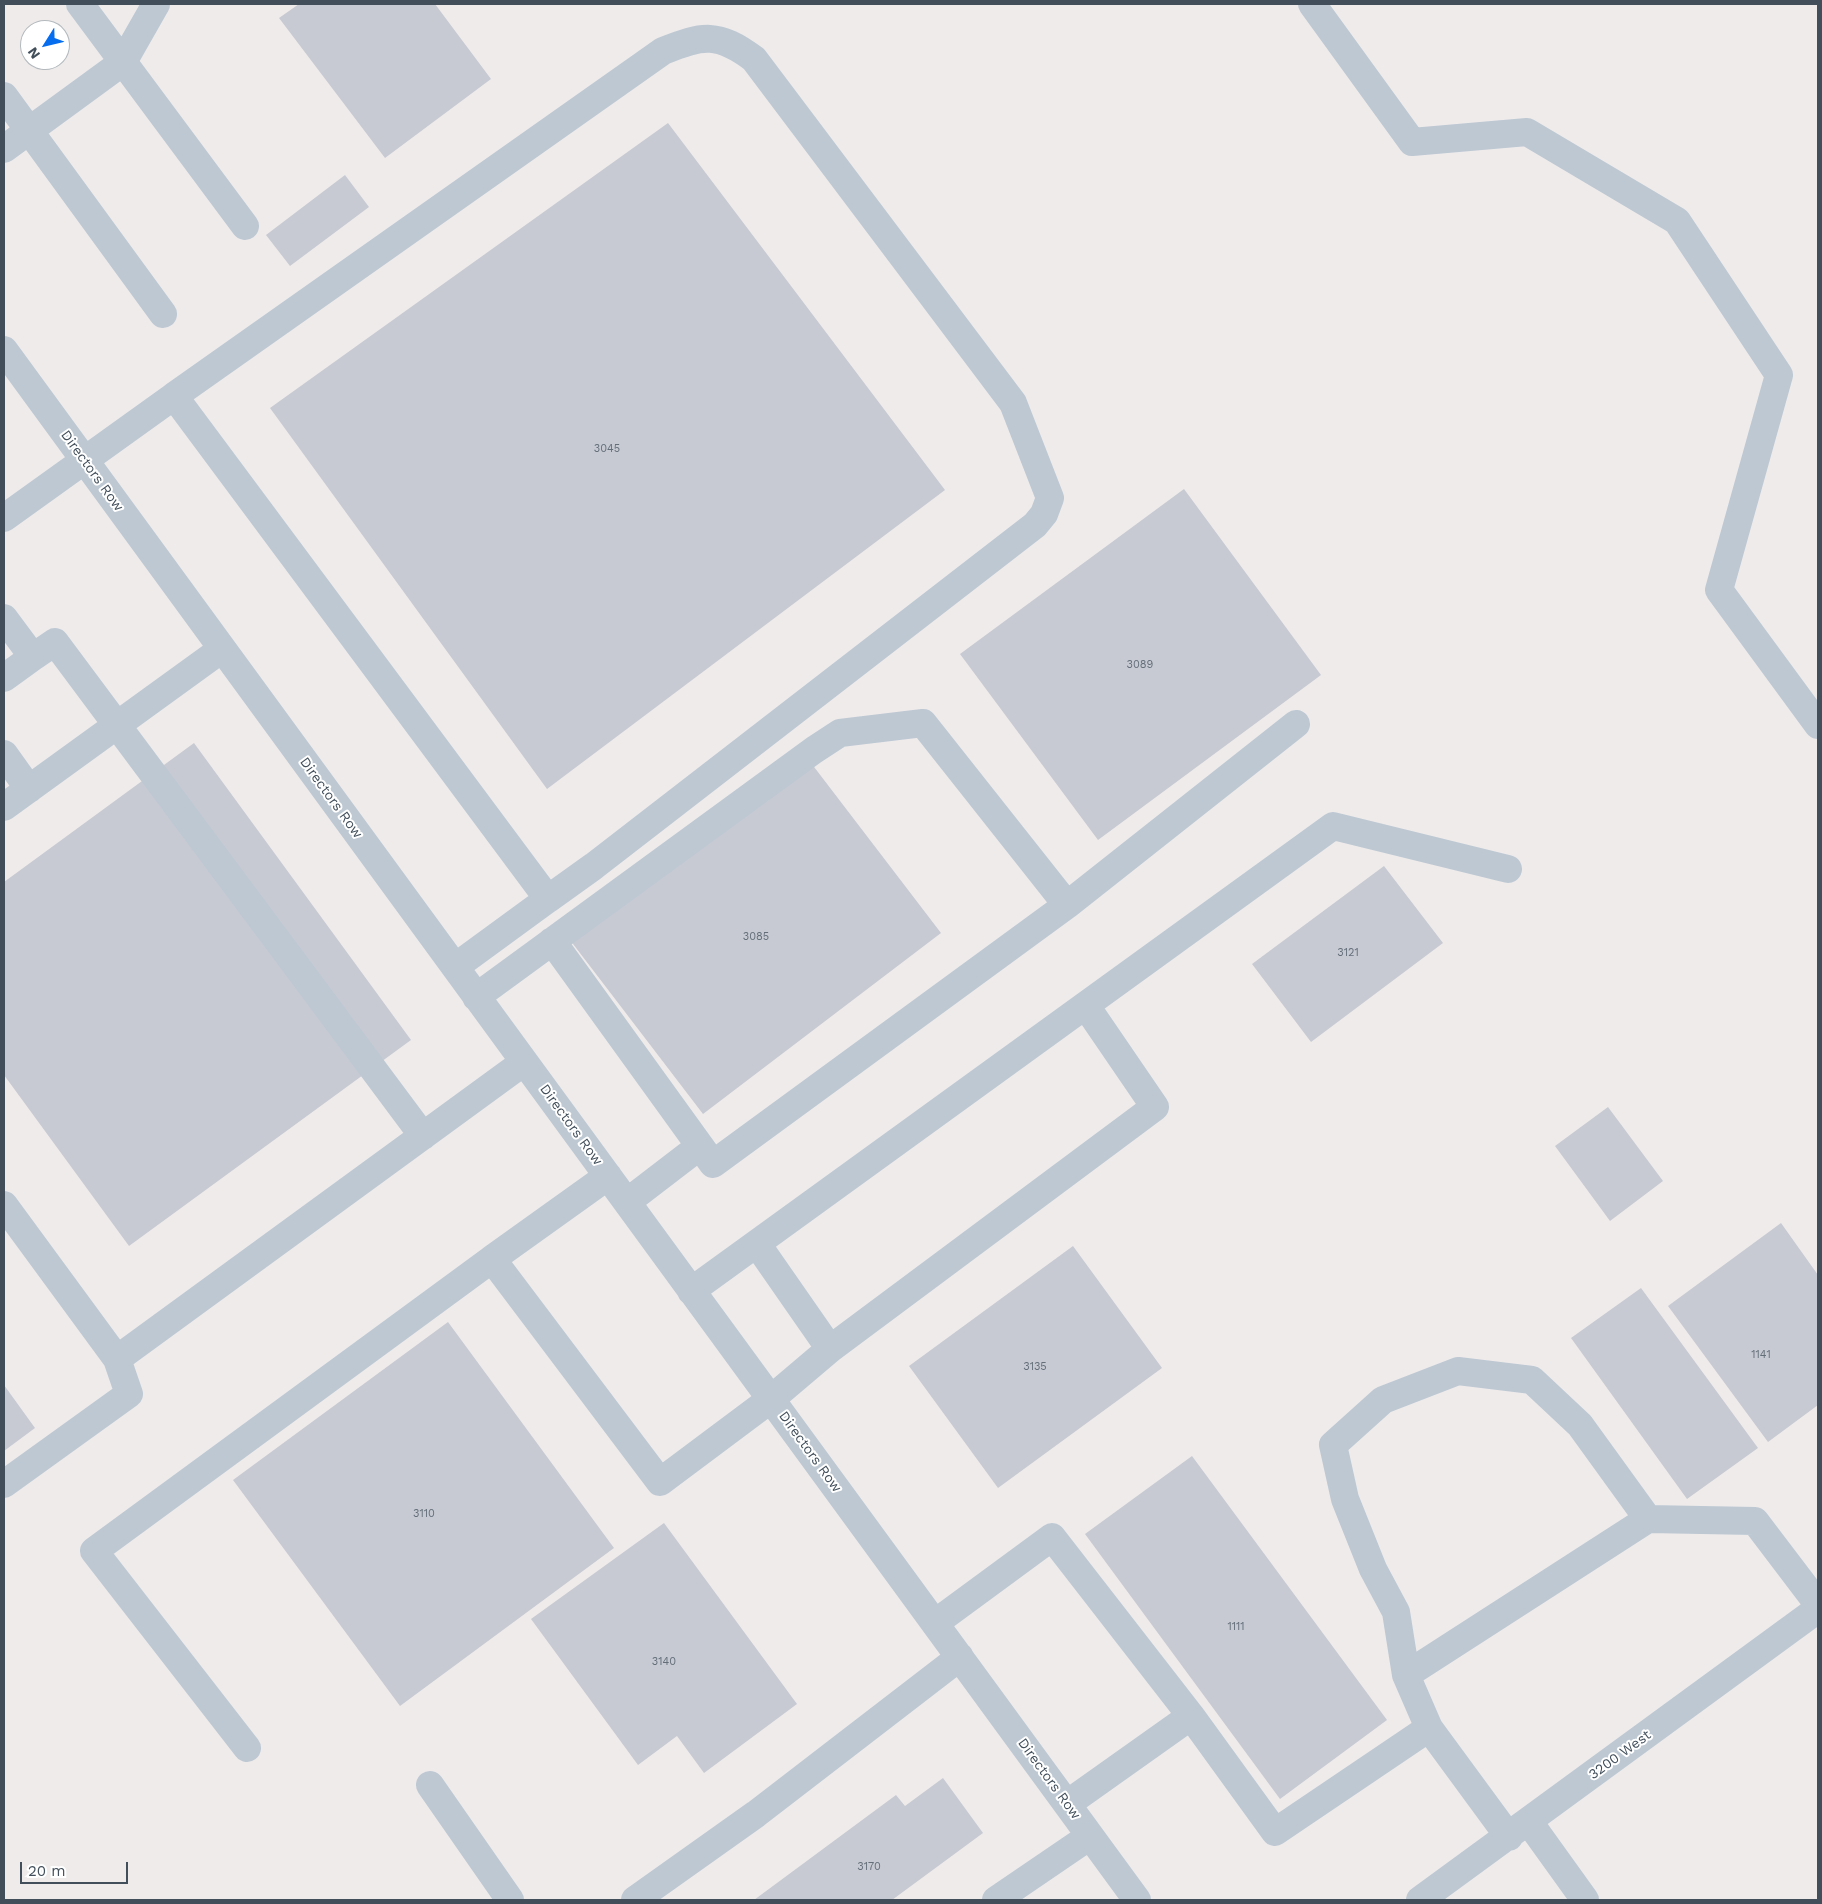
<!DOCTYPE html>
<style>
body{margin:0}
#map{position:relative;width:1822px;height:1904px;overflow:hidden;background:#efebeb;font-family:"Work Sans",sans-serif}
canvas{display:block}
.frame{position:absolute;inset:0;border:5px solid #424f5b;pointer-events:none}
.north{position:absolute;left:20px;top:20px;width:50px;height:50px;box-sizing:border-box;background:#fff;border:1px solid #b3b9bd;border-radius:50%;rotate:234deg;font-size:14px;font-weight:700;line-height:20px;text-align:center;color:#424f5b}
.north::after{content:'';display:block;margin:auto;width:18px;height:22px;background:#066dee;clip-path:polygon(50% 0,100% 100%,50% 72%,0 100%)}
.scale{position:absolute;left:20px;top:1862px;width:108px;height:22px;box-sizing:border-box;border:2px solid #424f5b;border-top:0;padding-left:6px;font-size:15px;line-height:18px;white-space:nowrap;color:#424f5b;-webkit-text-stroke:4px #fff;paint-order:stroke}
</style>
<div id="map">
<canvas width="1822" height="1904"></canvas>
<div class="frame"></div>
<div class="north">N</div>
<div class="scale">20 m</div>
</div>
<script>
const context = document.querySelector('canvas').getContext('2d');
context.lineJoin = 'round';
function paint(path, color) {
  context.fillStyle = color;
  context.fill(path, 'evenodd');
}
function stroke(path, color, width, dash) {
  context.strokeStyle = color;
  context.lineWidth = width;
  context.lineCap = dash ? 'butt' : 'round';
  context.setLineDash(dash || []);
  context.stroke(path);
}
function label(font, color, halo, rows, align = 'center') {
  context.font = font + ' "Work Sans",sans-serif';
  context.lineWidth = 4;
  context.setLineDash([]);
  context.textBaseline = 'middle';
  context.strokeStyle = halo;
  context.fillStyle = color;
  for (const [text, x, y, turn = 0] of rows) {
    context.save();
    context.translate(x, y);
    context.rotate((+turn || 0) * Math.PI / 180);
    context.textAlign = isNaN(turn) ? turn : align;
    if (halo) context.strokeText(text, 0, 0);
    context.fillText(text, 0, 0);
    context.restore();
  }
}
const building = new Path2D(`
 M 299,4 L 435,4 L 491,79 L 385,158 L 279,18 Z
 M 668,123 L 945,490 L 547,789 L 270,408 Z
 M 345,175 L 369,207 L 290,266 L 266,235 Z
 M 1184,489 L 1321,675 L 1098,840 L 960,654 Z
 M 194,743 L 411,1040 L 129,1246 L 4,1075 L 4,882 Z
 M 808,759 L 941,933 L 703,1114 L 570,940 Z
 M 1384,866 L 1443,943 L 1311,1042 L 1252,964 Z
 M 1608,1107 L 1663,1181 L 1610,1221 L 1555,1146 Z
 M 1781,1223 L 1818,1275 L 1818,1405 L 1768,1442 L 1668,1306 Z
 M 1073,1246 L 1162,1368 L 998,1488 L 909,1366 Z
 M 1641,1288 L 1758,1448 L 1687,1499 L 1571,1338 Z
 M 448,1322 L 614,1548 L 400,1706 L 233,1480 Z
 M 4,1385 L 35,1428 L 4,1451 Z
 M 1192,1456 L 1387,1720 L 1280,1799 L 1085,1534 Z
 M 664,1523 L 797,1704 L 704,1773 L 677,1736 L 638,1765 L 531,1619 Z
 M 943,1778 L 983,1833 L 892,1900 L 754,1900 L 896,1795 L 905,1806 Z`);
const minor = new Path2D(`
 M 80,4 L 245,226
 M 1312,4 L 1412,142 L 1527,132 L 1677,221 L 1779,375 L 1719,590 L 1818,725
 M 4,96 L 163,314
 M 4,149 L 123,62 L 156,4
 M 4,350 L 1137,1900
 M 174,396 L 663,51 C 703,35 718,32 754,59 L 1013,403 L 1050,498 L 1044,514 L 1035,525 L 594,866 L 548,899
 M 4,518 L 174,396 L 548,899 L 455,967
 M 4,618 L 33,657 L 4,678
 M 33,657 L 55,642 L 423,1136
 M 4,754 L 29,789
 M 4,807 L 222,649
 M 1067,905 L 1296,724
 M 476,997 L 814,750 L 840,733 L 923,723 L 1067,905 L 713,1164 L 552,941
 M 608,1176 L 492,1259 L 660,1482 L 771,1399 L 830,1349 L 757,1244
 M 627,1202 L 700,1146
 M 4,1205 L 117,1359
 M 691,1291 L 1333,826 L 1508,869
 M 830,1349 L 1155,1107 L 1086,1006
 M 4,1484 L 129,1394 L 117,1359 L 524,1062
 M 935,1623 L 1052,1537 L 1191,1716
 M 1406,1675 L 1396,1612 L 1373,1569 L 1345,1499 L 1333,1445 L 1383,1400 L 1458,1371 L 1532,1380 L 1580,1425 L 1648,1519
 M 1429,1728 L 1406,1675 L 1648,1519 L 1755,1521 L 1818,1604
 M 247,1748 L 94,1551 L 492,1259
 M 430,1785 L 510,1900
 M 1067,1804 L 1191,1716 L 1275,1832 L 1429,1728 L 1509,1837
 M 1529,1822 L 1585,1900
 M 635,1900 L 756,1814 L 960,1657
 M 996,1900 L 1090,1836
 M 1420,1900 L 1818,1609`);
const numberNames = [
 ["3045",607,449],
 ["3089",1140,665],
 ["3085",756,937],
 ["3121",1348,953],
 ["1141",1761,1355],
 ["3135",1035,1367],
 ["3110",424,1514],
 ["1111",1236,1627],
 ["3140",664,1662],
 ["3170",869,1867]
];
const streetNames = [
 ["Directors Row",92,471,54],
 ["Directors Row",331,798,54],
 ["Directors Row",571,1125,54],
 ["Directors Row",810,1452,54],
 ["3200 West",1620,1755,-36],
 ["Directors Row",1049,1779,54]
];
paint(building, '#c7cad2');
stroke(minor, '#bdc8d3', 28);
label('11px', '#636e79', null, numberNames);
label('14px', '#424f5b', '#fff', streetNames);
</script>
